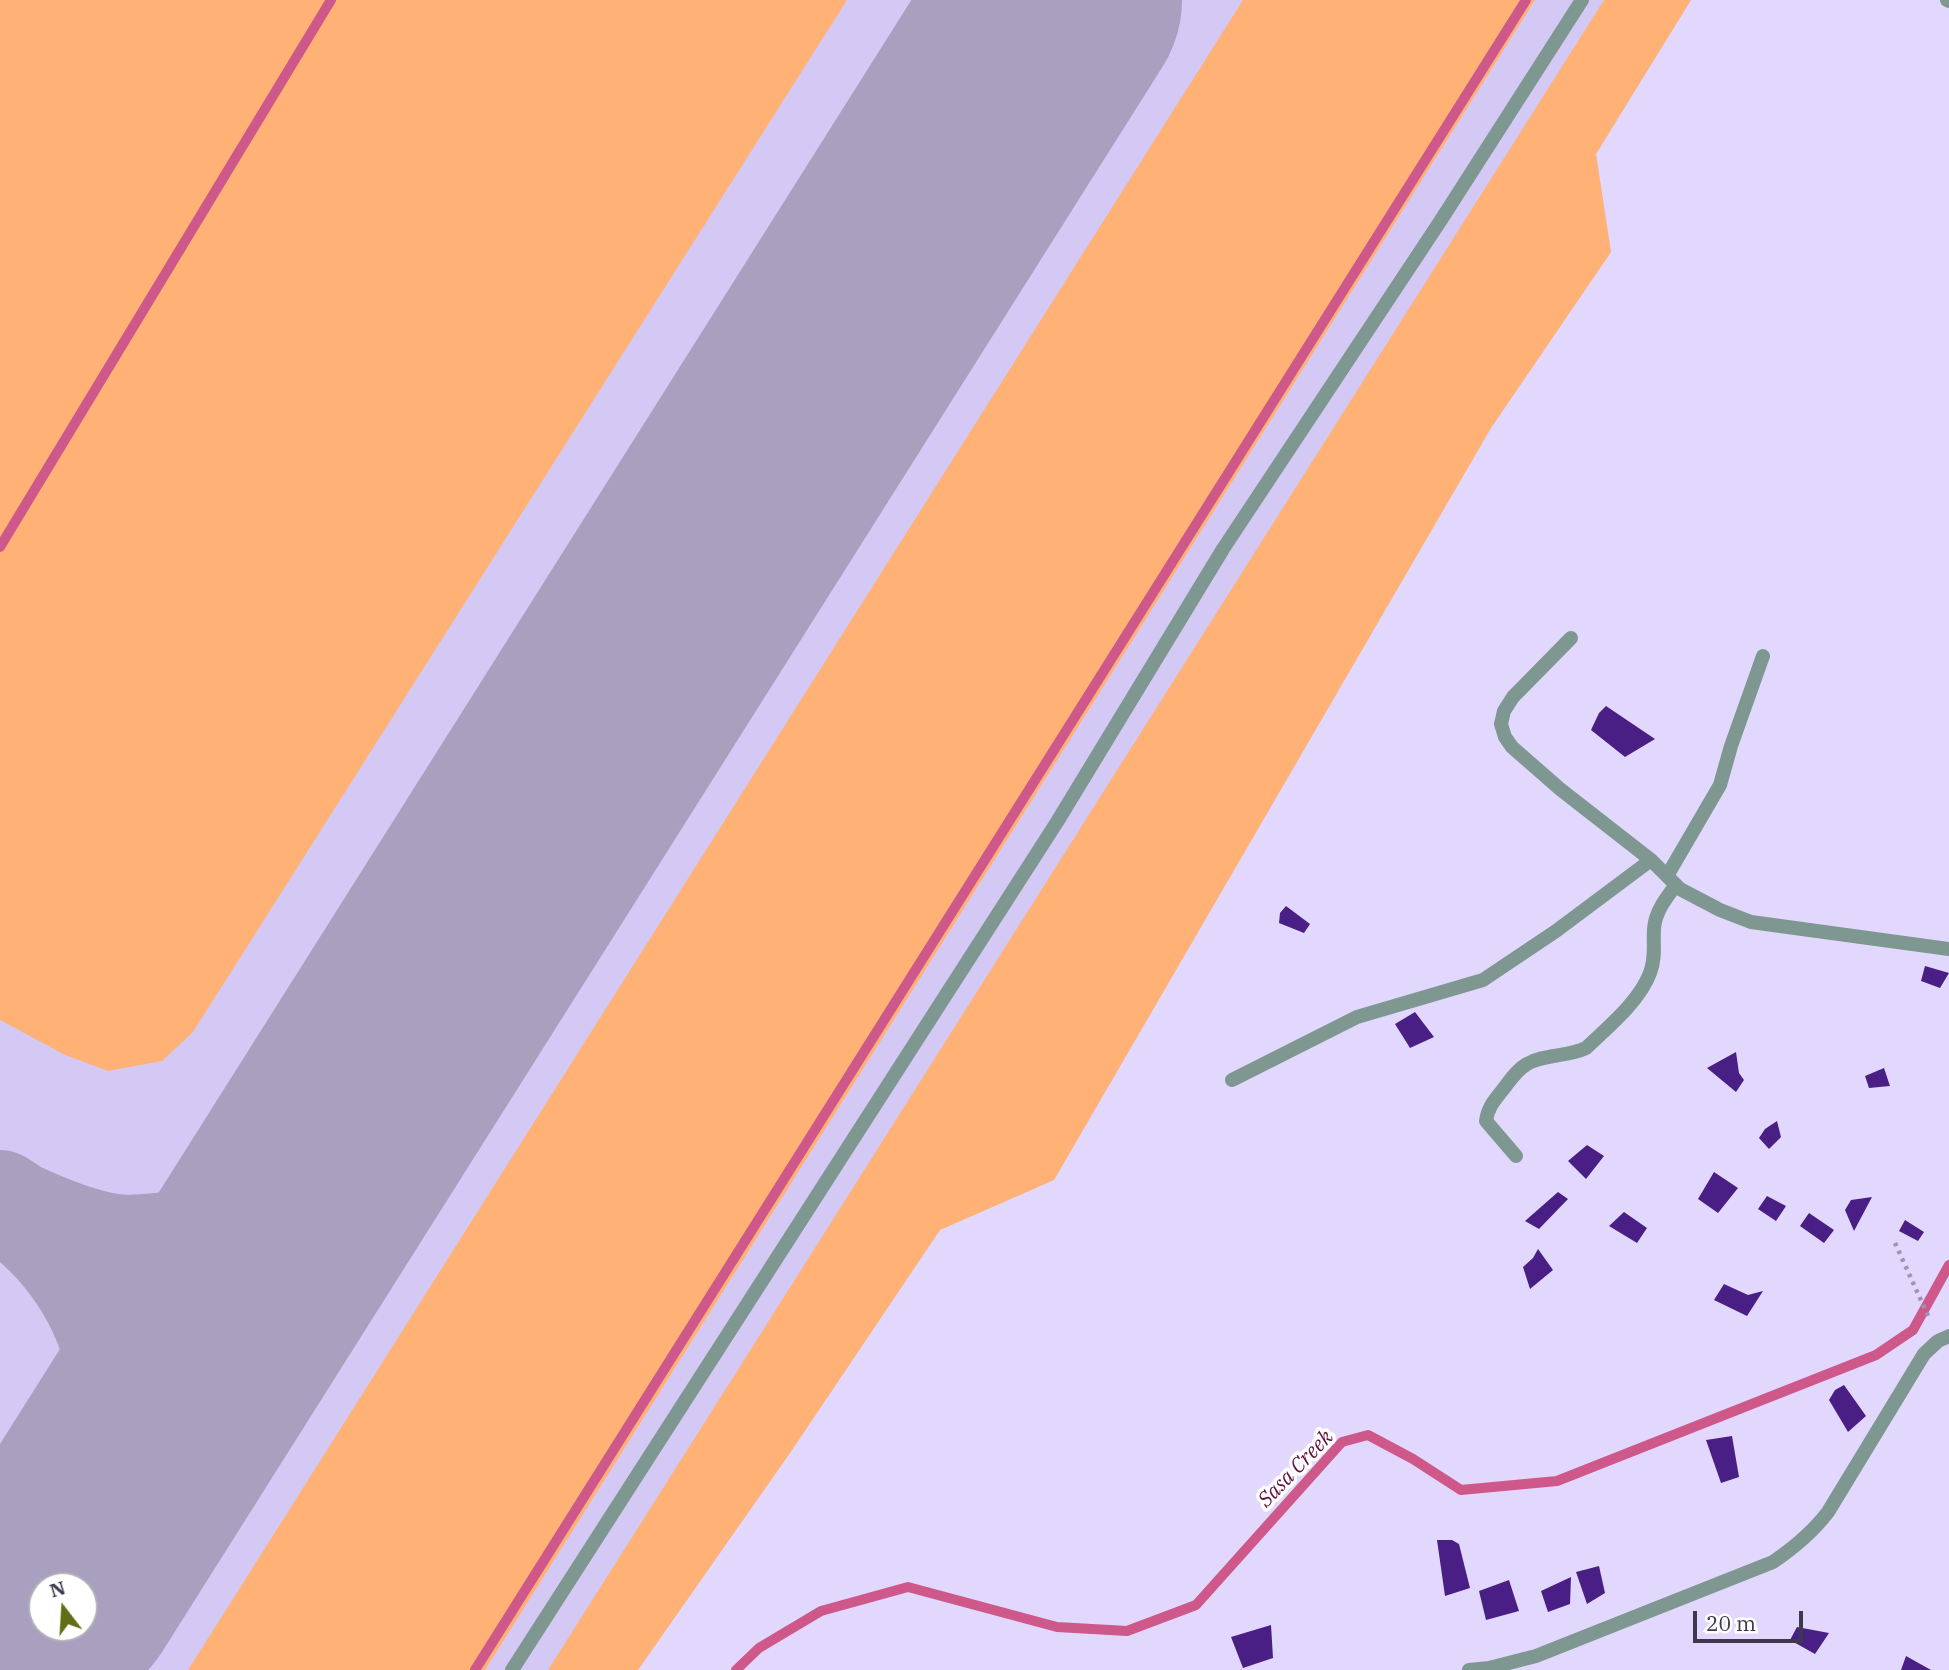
<!DOCTYPE html>
<style>
body{margin:0}
#map{position:relative;width:1949px;height:1670px;overflow:hidden;background:#e2d8fe;font-family:"IBM Plex Serif",serif}
canvas{display:block}
.north{position:absolute;left:28px;top:1572px;width:70px;height:70px;box-sizing:border-box;background:#fff;border:2px solid #b1afb7;border-radius:50%;rotate:343deg;font-size:19px;font-weight:700;line-height:28px;text-align:center;color:#3d384b}
.north::after{content:'';display:block;margin:auto;width:24px;height:32px;background:#626d16;clip-path:polygon(50% 0,100% 100%,50% 72%,0 100%)}
.scale{position:absolute;left:1693px;top:1611px;width:110px;height:32px;box-sizing:border-box;border:4px solid #3d384b;border-top:0;padding-left:9px;font-size:21px;line-height:24px;white-space:nowrap;color:#3d384b;-webkit-text-stroke:5px #fff;paint-order:stroke}
</style>
<div id="map">
<canvas width="1949" height="1670"></canvas>
<div class="north">N</div>
<div class="scale">20 m</div>
</div>
<script>
const context = document.querySelector('canvas').getContext('2d');
context.lineJoin = 'round';
function paint(path, color) {
  context.fillStyle = color;
  context.fill(path, 'evenodd');
}
function stroke(path, color, width, dash) {
  context.strokeStyle = color;
  context.lineWidth = width;
  context.lineCap = dash ? 'butt' : 'round';
  context.setLineDash(dash || []);
  context.stroke(path);
}
function label(font, color, halo, rows, align = 'center') {
  context.font = font + ' "IBM Plex Serif",serif';
  context.lineWidth = 7;
  context.setLineDash([]);
  context.textBaseline = 'middle';
  context.strokeStyle = halo;
  context.fillStyle = color;
  for (const [text, x, y, turn = 0] of rows) {
    context.save();
    context.translate(x, y);
    context.rotate((+turn || 0) * Math.PI / 180);
    context.textAlign = isNaN(turn) ? turn : align;
    if (halo) context.strokeText(text, 0, 0);
    context.fillText(text, 0, 0);
    context.restore();
  }
}
const built = new Path2D(`
 M 0,0 L 1691,0 L 1596,154 L 1611,252 L 1491,428 L 1054,1180 L 940,1230 L 790,1453 L 638,1670 L 0,1670 ZM 42,1586 L 84,1586 L 84,1628 L 42,1628 Z`);
const green = new Path2D(`
 M 0,0 L 847,0 L 193,1032 L 162,1061 L 108,1071 L 65,1055 L 0,1020 Z
 M 1243,0 L 1535,0 L 485,1670 L 188,1670 Z
 M 1604,0 L 1691,0 L 1596,154 L 1611,252 L 1491,428 L 1054,1180 L 940,1230 L 790,1453 L 638,1670 L 548,1670 Z`);
const stream = new Path2D(`
 M 0,547 L 331,0
 M 475,1670 L 1526,0
 M 736,1670 L 759,1648 L 821,1611 L 908,1587 L 1057,1627 L 1127,1631 L 1196,1605 L 1342,1442 L 1368,1435 L 1413,1459 L 1461,1490 L 1557,1481 L 1876,1355 L 1913,1330 L 1949,1265`);
const taxiway = new Path2D(`
 M 0,1200 C 56,1235 97,1291 114,1355 C 117,1363 120,1372 121,1381 C 125,1428 112,1472 101,1517
 M 21,1213 C 47,1225 74,1236 102,1242 C 124,1247 145,1244 167,1242 C 232,1233 285,1203 329,1155`);
const runway = new Path2D(`
 M 57,1586 L 1058,0`);
const building = new Path2D(`
 M 1606,706 L 1655,739 L 1625,757 L 1591,730 L 1599,713 Z
 M 1286,906 L 1310,924 L 1304,933 L 1279,923 L 1280,913 Z
 M 1925,966 L 1949,973 L 1940,988 L 1921,981 Z
 M 1415,1012 L 1434,1037 L 1410,1048 L 1395,1024 Z
 M 1736,1052 L 1739,1073 L 1744,1080 L 1736,1092 L 1707,1068 Z
 M 1884,1068 L 1890,1086 L 1869,1088 L 1865,1076 Z
 M 1777,1121 L 1781,1137 L 1769,1149 L 1759,1138 L 1765,1129 Z
 M 1587,1145 L 1604,1156 L 1586,1179 L 1568,1161 Z
 M 1714,1172 L 1738,1188 L 1718,1213 L 1698,1199 Z
 M 1558,1192 L 1568,1199 L 1539,1229 L 1525,1221 Z
 M 1767,1196 L 1786,1206 L 1776,1221 L 1758,1209 Z
 M 1872,1197 L 1854,1231 L 1845,1210 L 1851,1200 Z
 M 1624,1212 L 1647,1228 L 1637,1243 L 1609,1226 Z
 M 1809,1213 L 1834,1230 L 1824,1243 L 1800,1226 Z
 M 1905,1220 L 1924,1232 L 1918,1241 L 1899,1231 Z
 M 1538,1249 L 1553,1270 L 1530,1289 L 1523,1267 L 1533,1258 Z
 M 1724,1284 L 1748,1295 L 1763,1291 L 1747,1316 L 1714,1300 Z
 M 1844,1385 L 1866,1416 L 1848,1432 L 1829,1400 L 1835,1390 Z
 M 1732,1436 L 1739,1477 L 1721,1483 L 1706,1440 Z
 M 1437,1540 L 1452,1540 L 1459,1544 L 1470,1588 L 1445,1596 Z
 M 1599,1566 L 1605,1593 L 1587,1604 L 1576,1572 Z
 M 1571,1577 L 1570,1604 L 1548,1612 L 1541,1591 Z
 M 1509,1580 L 1519,1611 L 1486,1620 L 1479,1591 Z
 M 1271,1625 L 1273,1658 L 1243,1668 L 1231,1637 Z
 M 1797,1627 L 1829,1633 L 1815,1654 L 1790,1640 Z
 M 1906,1656 L 1931,1670 L 1901,1670 Z`);
const path = new Path2D(`
 M 1895,1243 L 1929,1318`);
const lane = new Path2D(`
 M 512,1670 L 1057,822 L 1223,549 L 1441,220 L 1582,0`);
const street = new Path2D(`
 M 1947,0 L 1949,1
 M 1571,638 L 1513,697 L 1504,711 L 1501,724 L 1505,737 L 1512,747 L 1560,789 L 1651,860 L 1680,889 L 1720,910 L 1751,922 L 1949,949
 M 1667,876 L 1720,785 L 1731,746 L 1763,656
 M 1232,1080 L 1357,1017 L 1483,980 L 1556,931 L 1651,860
 M 1516,1156 L 1486,1121 C 1488,1108 1493,1102 1501,1092 C 1509,1082 1516,1070 1527,1064 C 1544,1054 1568,1057 1586,1048 C 1608,1027 1639,1002 1650,973 C 1656,958 1653,944 1654,929 C 1655,912 1666,898 1676,885
 M 1469,1670 L 1489,1668 L 1536,1656 L 1773,1562 C 1795,1547 1812,1533 1828,1512 L 1924,1354 L 1938,1341 L 1949,1336`);
const waterNames = [
 ["Sasa Creek",1296,1469,-46]
];
paint(built, '#d4c9f4');
paint(green, '#ffb176');
stroke(stream, '#ce5889', 10);
stroke(taxiway, '#a8a0be', 100);
stroke(runway, '#a8a0be', 248);
paint(building, '#4a1f85');
stroke(path, '#9d95b3', 4.5, [3.5, 5]);
stroke(lane, '#7e9790', 14);
stroke(street, '#7e9790', 14);
label('italic 21px', '#611538', '#fff', waterNames);
</script>
